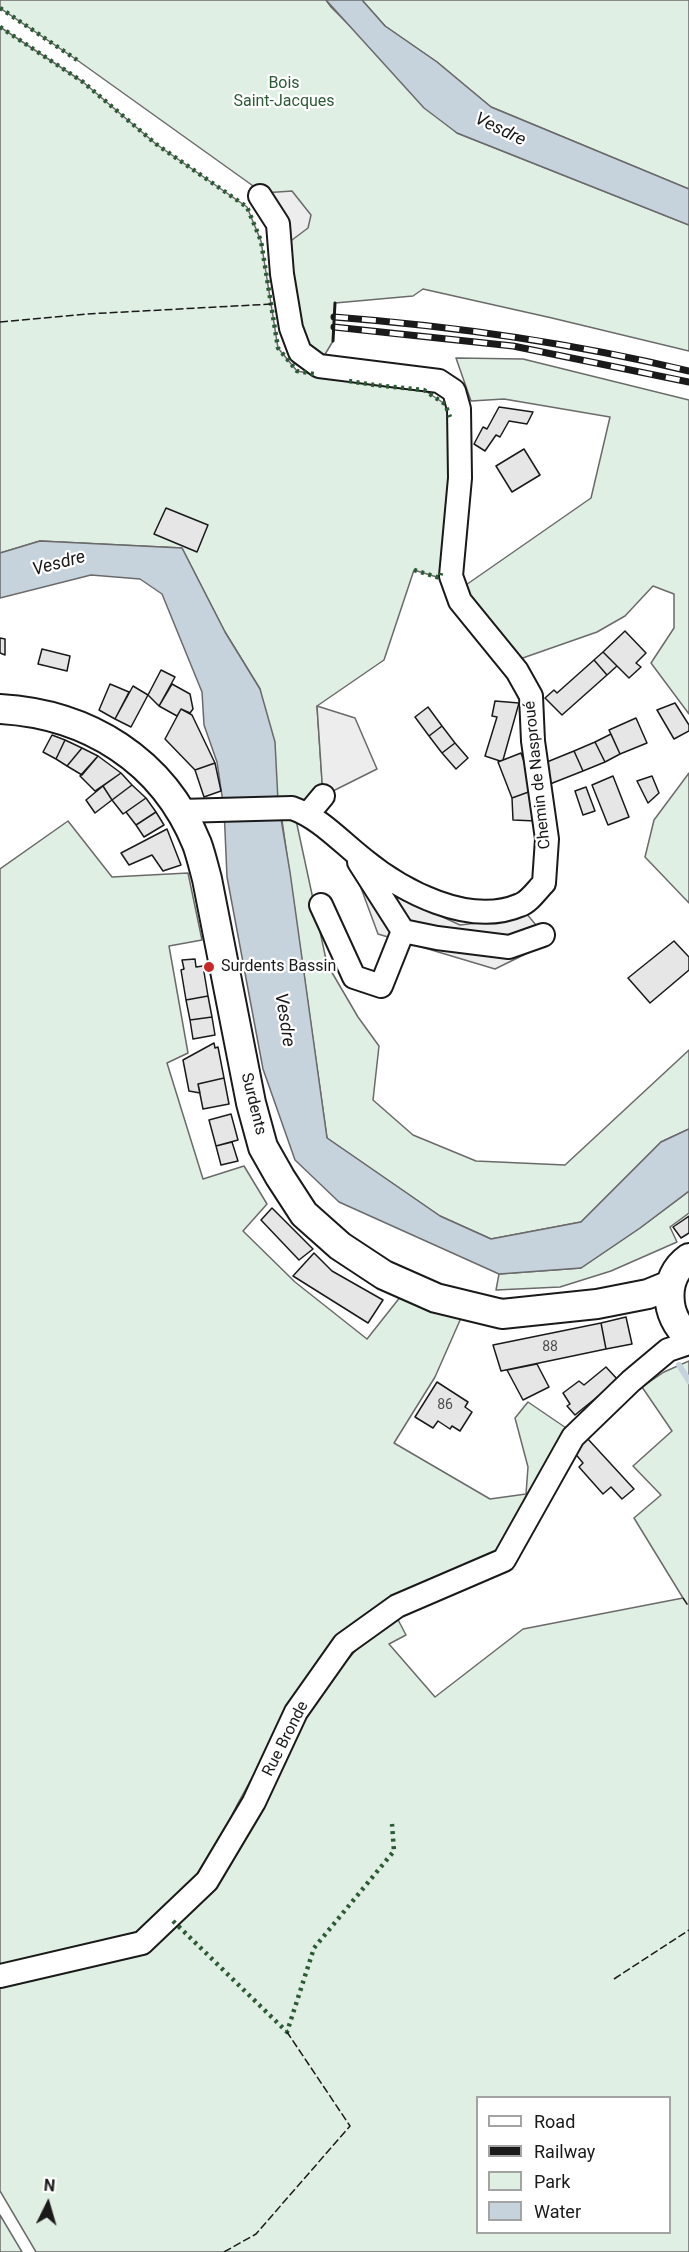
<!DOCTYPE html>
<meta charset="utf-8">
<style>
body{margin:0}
#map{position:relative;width:689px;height:2252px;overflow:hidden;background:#fff;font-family:Roboto,sans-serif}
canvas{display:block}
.legend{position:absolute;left:476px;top:2096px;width:195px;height:138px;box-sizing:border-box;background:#fff;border:2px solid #a3a3a3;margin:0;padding:8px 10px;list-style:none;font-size:18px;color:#1a1a1a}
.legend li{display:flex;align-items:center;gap:12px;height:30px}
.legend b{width:30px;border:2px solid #a3a3a3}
.north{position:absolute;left:18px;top:2174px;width:60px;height:60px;-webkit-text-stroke:4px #fff;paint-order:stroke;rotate:5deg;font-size:16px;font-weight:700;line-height:24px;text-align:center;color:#1a1a1a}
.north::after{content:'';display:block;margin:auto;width:21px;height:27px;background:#1a1a1a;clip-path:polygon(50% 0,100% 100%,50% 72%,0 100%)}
</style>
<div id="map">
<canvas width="689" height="2252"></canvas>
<ul class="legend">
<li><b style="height:8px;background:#fff"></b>Road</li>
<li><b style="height:8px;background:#1a1a1a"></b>Railway</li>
<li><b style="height:16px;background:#e0efe3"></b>Park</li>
<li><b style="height:16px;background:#c6d2dc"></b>Water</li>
</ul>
<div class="north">N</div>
</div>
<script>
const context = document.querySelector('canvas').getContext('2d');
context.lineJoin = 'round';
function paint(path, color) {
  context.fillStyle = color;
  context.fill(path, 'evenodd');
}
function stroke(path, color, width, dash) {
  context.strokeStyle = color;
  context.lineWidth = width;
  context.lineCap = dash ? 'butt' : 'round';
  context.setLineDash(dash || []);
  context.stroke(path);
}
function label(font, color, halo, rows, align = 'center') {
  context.font = font + ' Roboto,sans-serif';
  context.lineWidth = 4.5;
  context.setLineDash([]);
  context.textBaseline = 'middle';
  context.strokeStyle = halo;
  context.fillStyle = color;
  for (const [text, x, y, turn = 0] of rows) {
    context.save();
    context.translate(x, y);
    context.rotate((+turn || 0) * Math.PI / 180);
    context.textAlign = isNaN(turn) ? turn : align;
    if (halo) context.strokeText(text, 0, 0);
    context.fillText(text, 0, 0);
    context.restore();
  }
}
const green = new Path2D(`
 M 0,0 L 326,0 L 331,7 L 457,133 L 689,225 L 689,351 L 552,318 L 423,289 L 413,296 L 335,303 L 333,341 L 324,356 L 305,346 L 263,193 L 77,60 L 0,8 Z
 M 362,0 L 689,0 L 689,189 L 491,107 L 437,62 L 385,26 Z
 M 0,27 L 83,82 L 156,144 L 247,207 L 261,241 L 278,348 L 297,371 L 374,385 L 424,390 L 445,404 L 454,430 L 451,513 L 440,578 L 414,570 L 384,660 L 317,706 L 323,796 L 279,806 L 260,689 L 225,632 L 182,548 L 40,541 L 0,553 Z
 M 456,358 L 523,359 L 689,400 L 689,714 L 651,663 L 674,628 L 674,594 L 653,586 L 625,616 L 597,632 L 517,660 L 463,587 L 591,498 L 610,417 L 504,399 L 471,401 Z
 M 689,773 L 689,903 L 645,857 L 654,820 Z
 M 281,813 L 296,820 L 327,964 L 358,1017 L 379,1046 L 373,1100 L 413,1135 L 476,1161 L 565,1165 L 689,1050 L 689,1129 L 661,1142 L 581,1222 L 491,1239 L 440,1216 L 327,1138 Z
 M 68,821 L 112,877 L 188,873 L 202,940 L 169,946 L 188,1053 L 167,1063 L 203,1179 L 244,1166 L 267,1204 L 243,1231 L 295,1282 L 367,1339 L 401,1296 L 461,1318 L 435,1377 L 394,1443 L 490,1499 L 526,1494 L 528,1467 L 515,1418 L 528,1402 L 572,1432 L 503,1555 L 402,1593 L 281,1725 L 237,1805 L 208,1864 L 174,1906 L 130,1939 L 0,1972 L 0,869 Z
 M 689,1191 L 689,1213 L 670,1227 L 677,1242 L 611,1271 L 560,1287 L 496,1290 L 499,1274 L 581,1268 L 640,1228 Z
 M 689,1361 L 689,2252 L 36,2252 L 0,2191 L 0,1984 L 173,1921 L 300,1715 L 368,1636 L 395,1614 L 406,1635 L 389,1644 L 435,1697 L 523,1629 L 683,1598 L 634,1518 L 661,1495 L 633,1466 L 672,1431 L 642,1387 L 664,1372 ZM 478,2098 L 670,2098 L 670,2232 L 478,2232 Z
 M 0,2215 L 22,2252 L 0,2252 Z`);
const parking = new Path2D(`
 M 292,191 L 311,215 L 308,228 L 284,246 L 263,193 Z
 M 317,706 L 355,718 L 377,769 L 323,796 Z
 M 357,877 L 460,925 L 511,919 L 526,913 L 550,942 L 495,969 L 378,934 Z`);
const water = new Path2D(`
 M 326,0 L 362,0 L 385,26 L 437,62 L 491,107 L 689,189 L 689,225 L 457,133 L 424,108 Z
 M 40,541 L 182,548 L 225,632 L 260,689 L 275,742 L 278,801 L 290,872 L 327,1138 L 440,1216 L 491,1239 L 581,1222 L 661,1142 L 689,1129 L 689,1191 L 640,1228 L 581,1268 L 499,1274 L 339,1202 L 295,1160 L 263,1069 L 227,877 L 224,809 L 217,762 L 204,725 L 202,692 L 162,594 L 140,579 L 91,575 L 0,598 L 0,553 Z`);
const stream = new Path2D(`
 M 679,1365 L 689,1381`);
const building = new Path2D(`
 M 499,407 L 533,412 L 527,424 L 509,421 L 500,437 L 496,435 L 485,451 L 474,444 L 483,427 L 487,429 Z
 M 524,449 L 540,475 L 512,492 L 496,466 Z
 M 166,508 L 208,525 L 197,552 L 154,534 Z
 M 625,631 L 646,653 L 636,663 L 641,667 L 629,678 L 603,652 Z
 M 0,638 L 5,639 L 5,655 L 0,653 Z
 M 42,649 L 70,656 L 67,671 L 38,664 Z
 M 603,652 L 617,666 L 607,675 L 594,660 Z
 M 594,660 L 607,675 L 562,715 L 545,698 L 554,690 L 557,693 Z
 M 161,670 L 175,677 L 159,706 L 148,695 Z
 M 110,684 L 129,692 L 115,719 L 99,710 Z
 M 172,684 L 190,694 L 193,709 L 190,713 L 181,709 L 177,716 L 159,706 Z
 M 133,686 L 148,695 L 131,727 L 115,719 Z
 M 495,701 L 519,703 L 503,760 L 500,761 L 485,756 L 497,717 L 492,716 Z
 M 675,703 L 689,725 L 689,731 L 674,739 L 657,710 Z
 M 428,707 L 442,726 L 429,736 L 415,717 Z
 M 181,709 L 192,715 L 215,763 L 195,770 L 165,739 Z
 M 636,718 L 647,743 L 620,754 L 609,730 Z
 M 442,726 L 455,743 L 442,753 L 429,736 Z
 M 611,734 L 620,754 L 605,762 L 595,742 Z
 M 52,735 L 65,740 L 56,759 L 43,752 Z
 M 65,740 L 82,748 L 67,766 L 56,759 Z
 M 595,742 L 605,762 L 583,771 L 574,751 Z
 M 455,743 L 468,758 L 456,769 L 442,753 Z
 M 82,748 L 98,756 L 82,775 L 67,766 Z
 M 574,751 L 583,771 L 550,784 L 542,764 Z
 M 521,753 L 534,790 L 512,798 L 498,762 Z
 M 98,756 L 121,773 L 95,791 L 80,776 Z
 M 215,763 L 221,791 L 204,797 L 195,770 Z
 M 121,773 L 132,785 L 112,800 L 103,786 Z
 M 613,776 L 629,817 L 608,825 L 592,785 Z
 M 652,776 L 659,793 L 648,803 L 637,781 Z
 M 132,785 L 146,798 L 123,814 L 112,800 Z
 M 103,786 L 112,800 L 95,813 L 86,800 Z
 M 586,787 L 595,811 L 583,815 L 575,791 Z
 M 534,790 L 536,821 L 513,820 L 512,798 Z
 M 146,798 L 156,812 L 136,825 L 126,812 Z
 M 156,812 L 164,825 L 144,837 L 136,825 Z
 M 167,829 L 181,865 L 163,871 L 152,855 L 129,865 L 121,853 Z
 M 674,941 L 689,957 L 689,970 L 650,1003 L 628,978 Z
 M 195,959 L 196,967 L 203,966 L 208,996 L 186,1000 L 181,970 L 184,969 L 182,960 Z
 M 208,996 L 212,1017 L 190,1020 L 186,1000 Z
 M 212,1017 L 215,1035 L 193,1039 L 190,1020 Z
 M 214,1043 L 215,1048 L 218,1047 L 224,1078 L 198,1084 L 200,1093 L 189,1091 L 183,1060 Z
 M 224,1078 L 229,1104 L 203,1109 L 198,1084 Z
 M 231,1114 L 238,1140 L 216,1146 L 209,1120 Z
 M 232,1142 L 238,1161 L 221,1165 L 216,1146 Z
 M 272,1208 L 313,1249 L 299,1260 L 261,1220 Z
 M 689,1216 L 689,1233 L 681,1238 L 673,1227 Z
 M 314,1253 L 332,1271 L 383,1300 L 368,1323 L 293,1276 Z
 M 626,1317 L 632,1344 L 606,1349 L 601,1323 Z
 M 601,1323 L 606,1349 L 501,1371 L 493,1345 Z
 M 537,1364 L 549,1387 L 523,1400 L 507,1370 Z
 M 606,1367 L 618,1380 L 575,1415 L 567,1406 L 570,1404 L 563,1393 L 579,1381 L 584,1385 Z
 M 437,1382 L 468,1402 L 465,1407 L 472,1412 L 460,1431 L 452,1426 L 450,1429 L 438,1421 L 433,1428 L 415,1417 Z
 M 587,1438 L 634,1489 L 622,1499 L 611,1487 L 603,1494 L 579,1467 L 583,1463 L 573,1451 Z`);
const minor = new Path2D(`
 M 180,811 L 292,808 C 320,818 340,841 363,859 C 402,891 469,927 520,905 C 529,902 537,890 544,883 L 547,839 L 533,741 L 531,696 L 517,671 L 460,601 L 451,576 L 460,478 L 459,409 L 454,391 L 439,381 L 319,366 L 300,352 L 291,328 L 282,274 L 278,224 L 260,196
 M 308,814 L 323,796
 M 321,905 L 354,977 L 381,986 L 403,931 L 359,862
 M 403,931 L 437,938 L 509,947 L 543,935
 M 0,1976 L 142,1943 L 207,1881 L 254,1802 L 296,1712 L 344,1644 L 397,1606 L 504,1560 L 573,1437 L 631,1381 L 668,1350 L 689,1343`);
const major = new Path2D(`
 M 0,709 C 88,714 163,760 197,844 C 201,855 204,868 207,879 L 251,1103 L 263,1147 L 280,1177 L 304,1214 L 340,1246 L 384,1275 L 436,1298 L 502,1314 L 597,1304 L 648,1294 L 670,1285
 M 689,1258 C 662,1277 664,1316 689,1337`);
const rail = new Path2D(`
 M 334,317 C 454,326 572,343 689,371
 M 334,327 L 513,346 L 689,382`);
const hedge = new Path2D(`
 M 0,8 L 77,60
 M 0,27 L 83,82 L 156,144 L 247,207 L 261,241 L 278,348 L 297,371 L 314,374
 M 349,381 L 374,385 L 424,390 L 445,404 L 450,417
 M 414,570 L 440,578 L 441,573
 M 173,1921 L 287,2032 L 314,1948 L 394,1851 L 392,1824`);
const fence = new Path2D(`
 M 0,322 L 87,314 L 272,304
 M 683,1598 L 689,1607
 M 614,1979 L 689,1930
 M 224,2252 L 256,2234 L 350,2126 L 287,2032`);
const wall = new Path2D(`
 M 333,341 L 335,303`);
const markers = [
 [209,967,6,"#c62828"]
];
const numberNames = [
 ["88",550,1347],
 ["86",445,1405]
];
const parkNames = [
 ["Bois",284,84],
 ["Saint-Jacques",284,102]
];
const streetNames = [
 ["Chemin de Nasproué",538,775,-96],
 ["Surdents",253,1104,76],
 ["Rue Bronde",286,1739,-63]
];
const poiNames = [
 ["Surdents Bassin",221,967]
];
const waterNames = [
 ["Vesdre",500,130,26],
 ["Vesdre",59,564,-15],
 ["Vesdre",284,1020,81]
];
paint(green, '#e0efe3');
stroke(green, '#6a6a6a', 1.5);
paint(parking, '#ededed');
stroke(parking, '#6a6a6a', 1.5);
paint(water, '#c6d2dc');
stroke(water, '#6a6a6a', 1.5);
stroke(stream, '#c6d2dc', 6);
paint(building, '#e6e6e6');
stroke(building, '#1a1a1a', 1.5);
stroke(minor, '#1a1a1a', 26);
stroke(major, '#1a1a1a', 32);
stroke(minor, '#fff', 22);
stroke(major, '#fff', 28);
stroke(rail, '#1a1a1a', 7);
stroke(rail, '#fff', 4.5, [14]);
stroke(hedge, '#2b5a34', 4.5, [3, 4.5]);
stroke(fence, '#1a1a1a', 1.5, [8, 3]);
stroke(wall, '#1a1a1a', 3);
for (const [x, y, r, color] of markers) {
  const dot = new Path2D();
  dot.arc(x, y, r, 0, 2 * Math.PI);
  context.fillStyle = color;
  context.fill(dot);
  stroke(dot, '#fff', 2);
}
label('14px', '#4d4d4d', null, numberNames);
label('16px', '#2b5a34', '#fff', parkNames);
label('16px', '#1a1a1a', '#fff', streetNames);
label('16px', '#1a1a1a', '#fff', poiNames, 'left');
label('italic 18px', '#1a1a1a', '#fff', waterNames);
</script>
